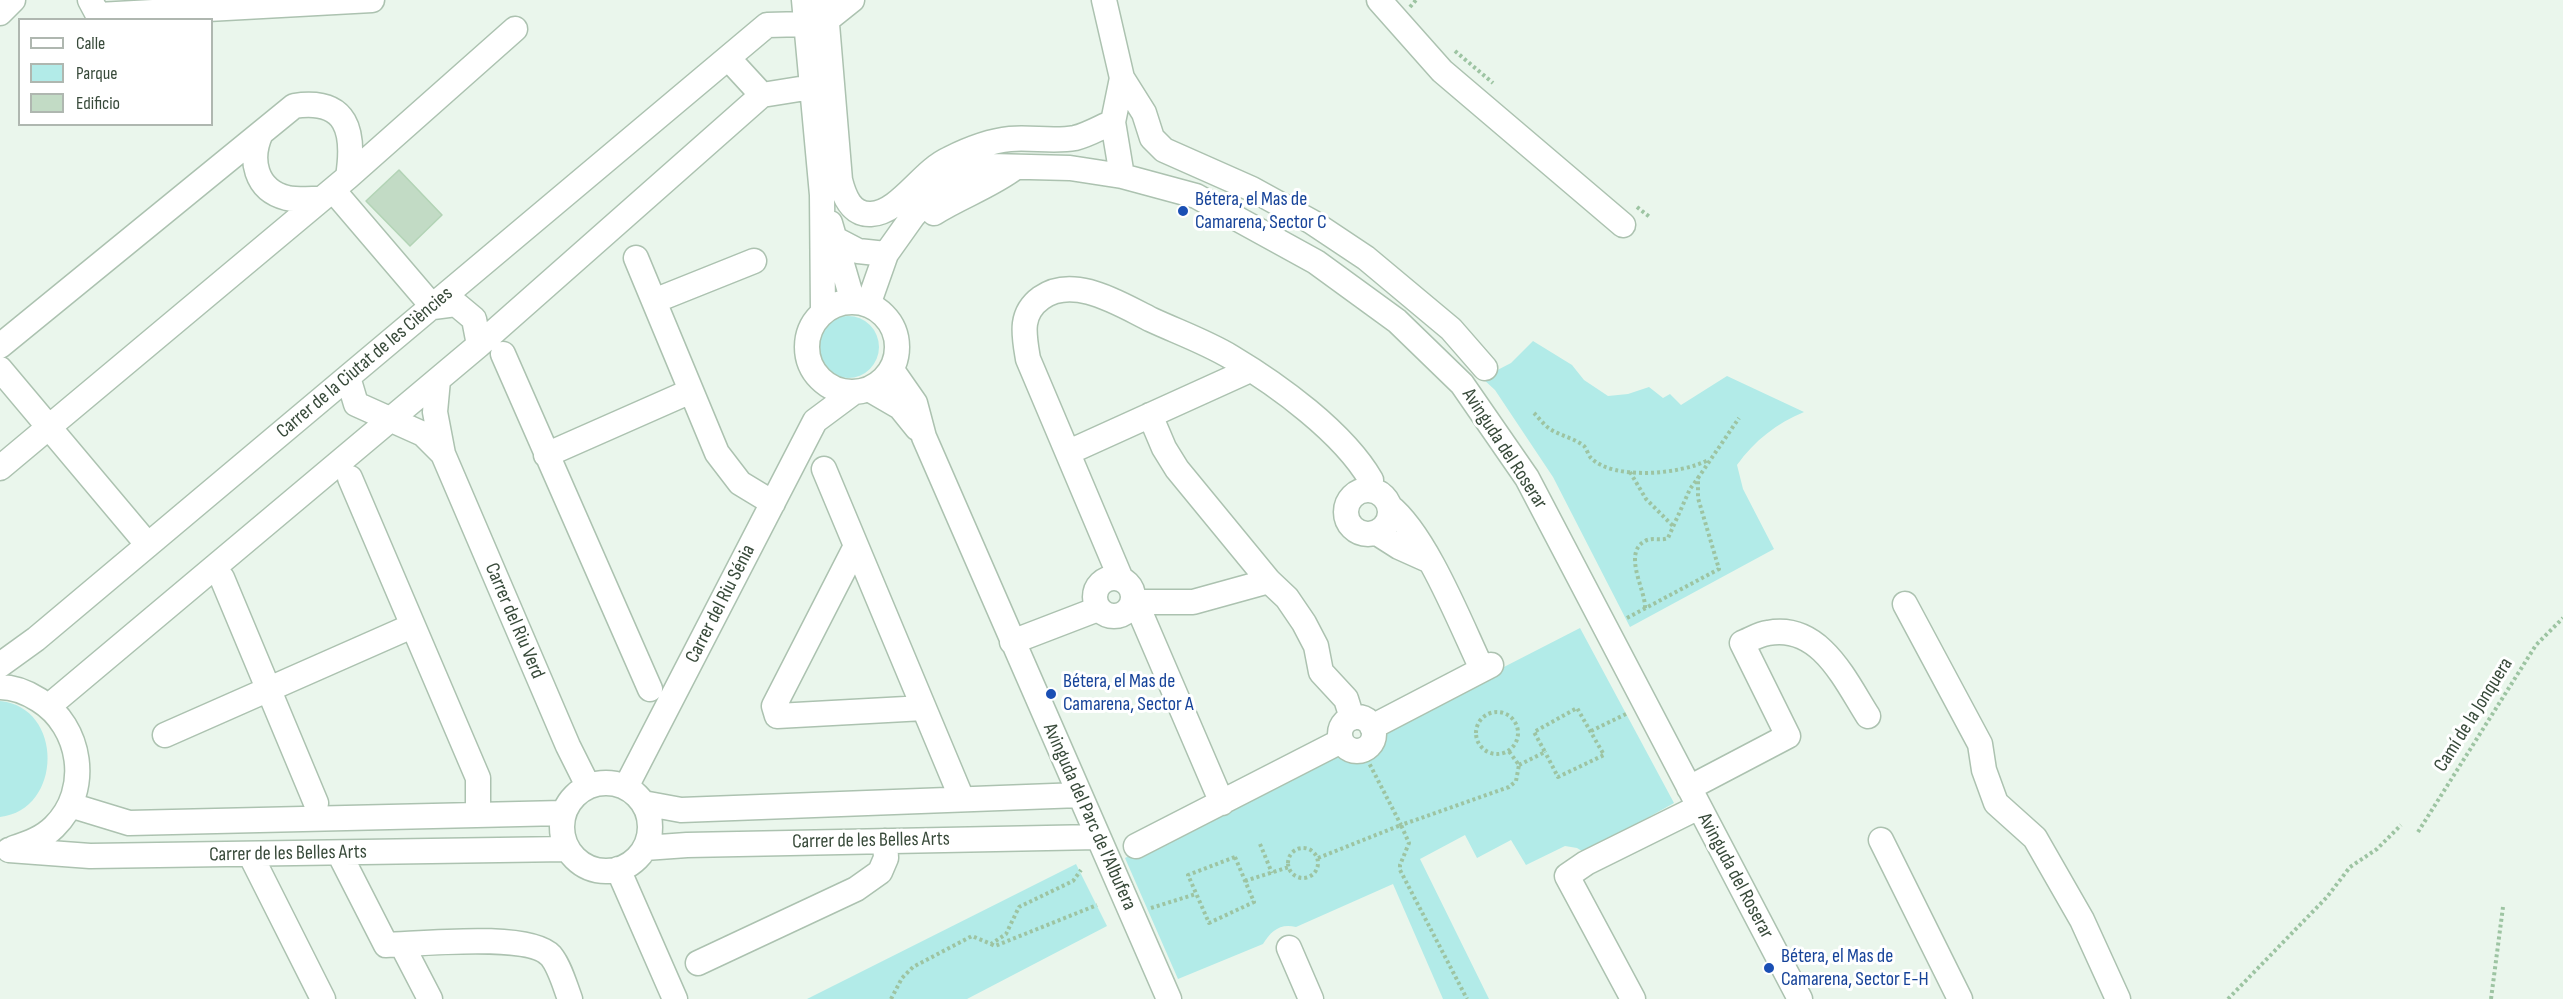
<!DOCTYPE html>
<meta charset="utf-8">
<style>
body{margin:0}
#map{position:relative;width:2563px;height:999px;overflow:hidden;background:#eaf6ec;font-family:"Sofia Sans Condensed",sans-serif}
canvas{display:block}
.legend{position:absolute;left:18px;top:18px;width:195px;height:108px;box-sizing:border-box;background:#fff;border:2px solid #afb7b0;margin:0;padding:8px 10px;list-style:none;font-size:18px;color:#384a3a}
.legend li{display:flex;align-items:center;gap:12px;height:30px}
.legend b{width:30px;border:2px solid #afb7b0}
</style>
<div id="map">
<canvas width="2563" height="999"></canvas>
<ul class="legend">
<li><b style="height:8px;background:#fff"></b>Calle</li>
<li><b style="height:16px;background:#b2ebe8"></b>Parque</li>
<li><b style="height:16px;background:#c2dbc5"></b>Edificio</li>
</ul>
</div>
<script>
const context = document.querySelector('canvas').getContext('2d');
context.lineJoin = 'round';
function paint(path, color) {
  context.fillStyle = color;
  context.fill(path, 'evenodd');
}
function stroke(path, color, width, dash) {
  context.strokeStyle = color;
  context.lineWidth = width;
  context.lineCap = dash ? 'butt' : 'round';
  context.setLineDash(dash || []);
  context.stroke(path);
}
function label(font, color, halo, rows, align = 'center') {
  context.font = font + ' "Sofia Sans Condensed",sans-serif';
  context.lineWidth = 6;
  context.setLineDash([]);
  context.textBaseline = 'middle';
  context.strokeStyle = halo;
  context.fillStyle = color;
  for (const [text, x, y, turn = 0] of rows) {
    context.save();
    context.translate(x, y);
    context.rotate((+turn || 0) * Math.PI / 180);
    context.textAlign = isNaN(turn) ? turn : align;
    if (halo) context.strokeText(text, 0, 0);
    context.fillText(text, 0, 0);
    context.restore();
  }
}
const green = new Path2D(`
 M817 347a31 31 0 1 1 62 0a31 31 0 1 1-62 0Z
 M 1533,341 L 1572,365 L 1584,380 L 1608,396 L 1628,394 L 1649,387 L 1663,398 L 1670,394 L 1681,405 L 1727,376 L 1804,412 C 1777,423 1754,441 1737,465 L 1743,489 L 1774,549 L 1630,627 L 1553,477 L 1495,390 L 1482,378 L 1511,363 Z
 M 1580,628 L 1674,803 L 1585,853 L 1577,848 L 1565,846 L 1526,865 L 1511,840 L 1477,858 L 1465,835 L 1420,859 L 1489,999 L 1443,999 L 1393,884 L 1296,927 C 1280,923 1271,931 1263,944 L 1178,979 L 1125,858 L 1329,753 C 1356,770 1379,762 1383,729 Z
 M 0,701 C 64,707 63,810 0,817 Z
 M 1076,864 L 1107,926 L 967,999 L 807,999 Z`);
const building = new Path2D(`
 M 399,170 L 442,215 L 410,246 L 366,201 Z`);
const path = new Path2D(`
 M 1410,7 L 1416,0
 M 1455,51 L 1493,83
 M 1637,207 L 1651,218
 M 1534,413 C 1539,418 1544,425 1550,429 C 1561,436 1574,438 1584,446 C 1587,449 1588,455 1591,458 C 1614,481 1682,474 1708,460
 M 1630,472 L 1646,499 L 1674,527
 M 1645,608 C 1646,591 1622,553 1645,541 C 1652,537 1661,541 1668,538 L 1690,489 L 1698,478
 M 1627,618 L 1719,569 L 1698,498 L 1698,478 L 1739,418
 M1476 733a21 21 0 1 1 42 0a21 21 0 1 1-42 0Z
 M 1591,731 L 1626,714
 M 1367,759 L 1401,825 L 1509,787 L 1516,781 L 1519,765 L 1508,750
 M 1519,765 L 1545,752 L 1534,732 L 1577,708 L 1604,755 L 1558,777 L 1545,752
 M 2418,832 L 2536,645 L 2563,618
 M 1260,844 L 1272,873
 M1288 863a15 15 0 1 1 30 0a15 15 0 1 1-30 0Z
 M 1235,857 L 1254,902 L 1209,923 L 1188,875 Z
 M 1318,858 L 1401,825 L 1409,843 L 1400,865 L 1400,870 L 1467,999
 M 1245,881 L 1289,867
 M 1151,908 L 1196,894
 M 991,944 L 995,946 L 1097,905
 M 891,999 L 902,978 L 913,967 L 972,936 L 991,944 L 1006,934 L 1019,907 L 1073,881 L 1081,870
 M 2228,999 L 2327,897 L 2350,867 L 2377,849 L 2401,825
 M 2491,999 L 2503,907`);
const minor = new Path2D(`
 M 90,0 L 98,15 L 372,0
 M 804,0 L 822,195 L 823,312
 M 825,0 L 840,180 C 844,196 851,215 871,214 C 899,213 922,171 949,159 C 967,150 990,141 1010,139 C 1031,137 1054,142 1075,138 C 1088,135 1101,127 1113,122
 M 1104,0 L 1122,78 L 1113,122 L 1122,176
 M 1379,0 L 1442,71 L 1623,225
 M 0,13 L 13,0
 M 827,20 L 852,0
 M 728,58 L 762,95
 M 1122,78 L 1144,113 L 1152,138 L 1164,150 L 1252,189 L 1312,222 L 1366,258 L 1451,329 L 1485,368
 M 261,133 C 249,159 255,190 287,198 C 297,200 310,199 321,199
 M 348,177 L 515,29
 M 333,190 L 433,307 L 456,304 L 474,319 L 479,345
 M 934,213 C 961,196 991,186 1016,167
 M 830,223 L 853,302
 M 835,239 L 858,251 L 886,254
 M 636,258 L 717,453 L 740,483 L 773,503
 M 654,301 L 754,261
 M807 347a45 45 0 1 1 90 0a45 45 0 1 1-90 0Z
 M 868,305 L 886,254 L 913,216 L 928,199 L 971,170 L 990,166 L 1070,168 L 1122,176 L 1196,196 L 1316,262 L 1397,321 L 1462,384 L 1527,478 L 1800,999
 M 0,346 L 294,106 C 348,98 355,132 348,177 L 0,468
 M 503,354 L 650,689
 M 0,369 L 148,545
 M 892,370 L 915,403 L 924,437 L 1169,999
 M 348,377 L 356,404 L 423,434 L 443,454
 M 438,380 L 435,412 L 443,454 L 568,746 L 588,786
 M 869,389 L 900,407 L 917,428
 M 1150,415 L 1164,448 L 1177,469 L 1269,581 L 1287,598 L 1304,623 L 1316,646 L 1321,672 L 1346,699 L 1352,718
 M 1069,452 L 1250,370
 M 546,455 L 691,391
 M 824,469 L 962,799
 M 350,478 L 478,778 L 478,815
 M1346 512a22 22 0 1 1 44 0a22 22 0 1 1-44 0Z
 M 1389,506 C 1426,535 1461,625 1482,669
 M 1377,533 L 1399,547 L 1428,560
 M 856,546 L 774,706 L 777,716 L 924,708
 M1095 597a19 19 0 1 1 38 0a19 19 0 1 1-38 0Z
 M 222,578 L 316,803
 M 1121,579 L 1028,359 C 1024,335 1019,314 1041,298 C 1074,274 1121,305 1152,320 C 1178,332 1206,342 1231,357 C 1278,385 1343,432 1371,480 L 1369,490
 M 1133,602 L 1193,602 L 1269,581
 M 1905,604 L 1980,744 L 1984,770 L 1996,803 L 2035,838 L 2082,920 L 2118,999
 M 1130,608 L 1140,612 L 1222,803
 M 1012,642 L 1098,609
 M 0,665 L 36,639 L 767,25 L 806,24
 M 0,687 C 13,687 28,693 39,700 C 81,726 92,790 54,827 C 43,838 29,843 14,848
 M 49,706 L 479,345 L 762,95 L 812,87
 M1340 734a17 17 0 1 1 34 0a17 17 0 1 1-34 0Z
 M 1372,727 L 1491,665
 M 165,735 L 412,626
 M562 827a44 44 0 1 1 88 0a44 44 0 1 1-88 0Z
 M 626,787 L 815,421 L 854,392
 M 1689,788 L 1788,736 L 1742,643 C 1750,640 1759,634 1768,633 C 1820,623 1845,680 1868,716
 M 643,803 L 681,810 L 1080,795
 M 70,805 L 129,823 L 563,813
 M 1881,840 L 1960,999
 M 1136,846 L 1341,741
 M 645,848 L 687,845 L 1098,837
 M 9,850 L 90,856 L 567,849
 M 339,853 L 386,945 C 420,944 530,932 551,956 C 560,967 565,986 570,999
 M 250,854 L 323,999
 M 618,869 L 675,999
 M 402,945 L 430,999
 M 1289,948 L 1311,999
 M 698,963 L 856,889 L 880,872 L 886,858 L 885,841
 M 1633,999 L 1567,876 L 1586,863 L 1699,807`);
const markers = [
 [1183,211,6,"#1a4fb4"],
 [1051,694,6,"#1a4fb4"],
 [1769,968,6,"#1a4fb4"]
];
const transitNames = [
 ["Bétera, el Mas de",1195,200],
 ["Camarena, Sector C",1195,223],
 ["Bétera, el Mas de",1063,682],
 ["Camarena, Sector A",1063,705],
 ["Bétera, el Mas de",1781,957],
 ["Camarena, Sector E-H",1781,980]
];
const streetNames = [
 ["Carrer de la Ciutat de les Ciències",365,363,-40],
 ["Avinguda del Roserar",1504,449,57],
 ["Carrer del Riu Sénia",721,604,-63],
 ["Carrer del Riu Verd",514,621,67],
 ["Camí de la Jonquera",2474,715,-58],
 ["Avinguda del Parc de l'Albufera",1089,817,66],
 ["Carrer de les Belles Arts",871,841,-1],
 ["Carrer de les Belles Arts",288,854,-1],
 ["Avinguda del Roserar",1735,876,62]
];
paint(green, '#b2ebe8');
paint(building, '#c2dbc5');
stroke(building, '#b2d3b5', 1.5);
stroke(minor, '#acc2b0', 27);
stroke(path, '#9dc4a2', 4, [3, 3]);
stroke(minor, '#fff', 24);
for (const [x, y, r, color] of markers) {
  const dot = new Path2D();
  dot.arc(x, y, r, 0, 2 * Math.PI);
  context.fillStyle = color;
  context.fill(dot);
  stroke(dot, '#fff', 2);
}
label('20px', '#164399', '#fff', transitNames, 'left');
label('20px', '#384a3a', '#fff', streetNames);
</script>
